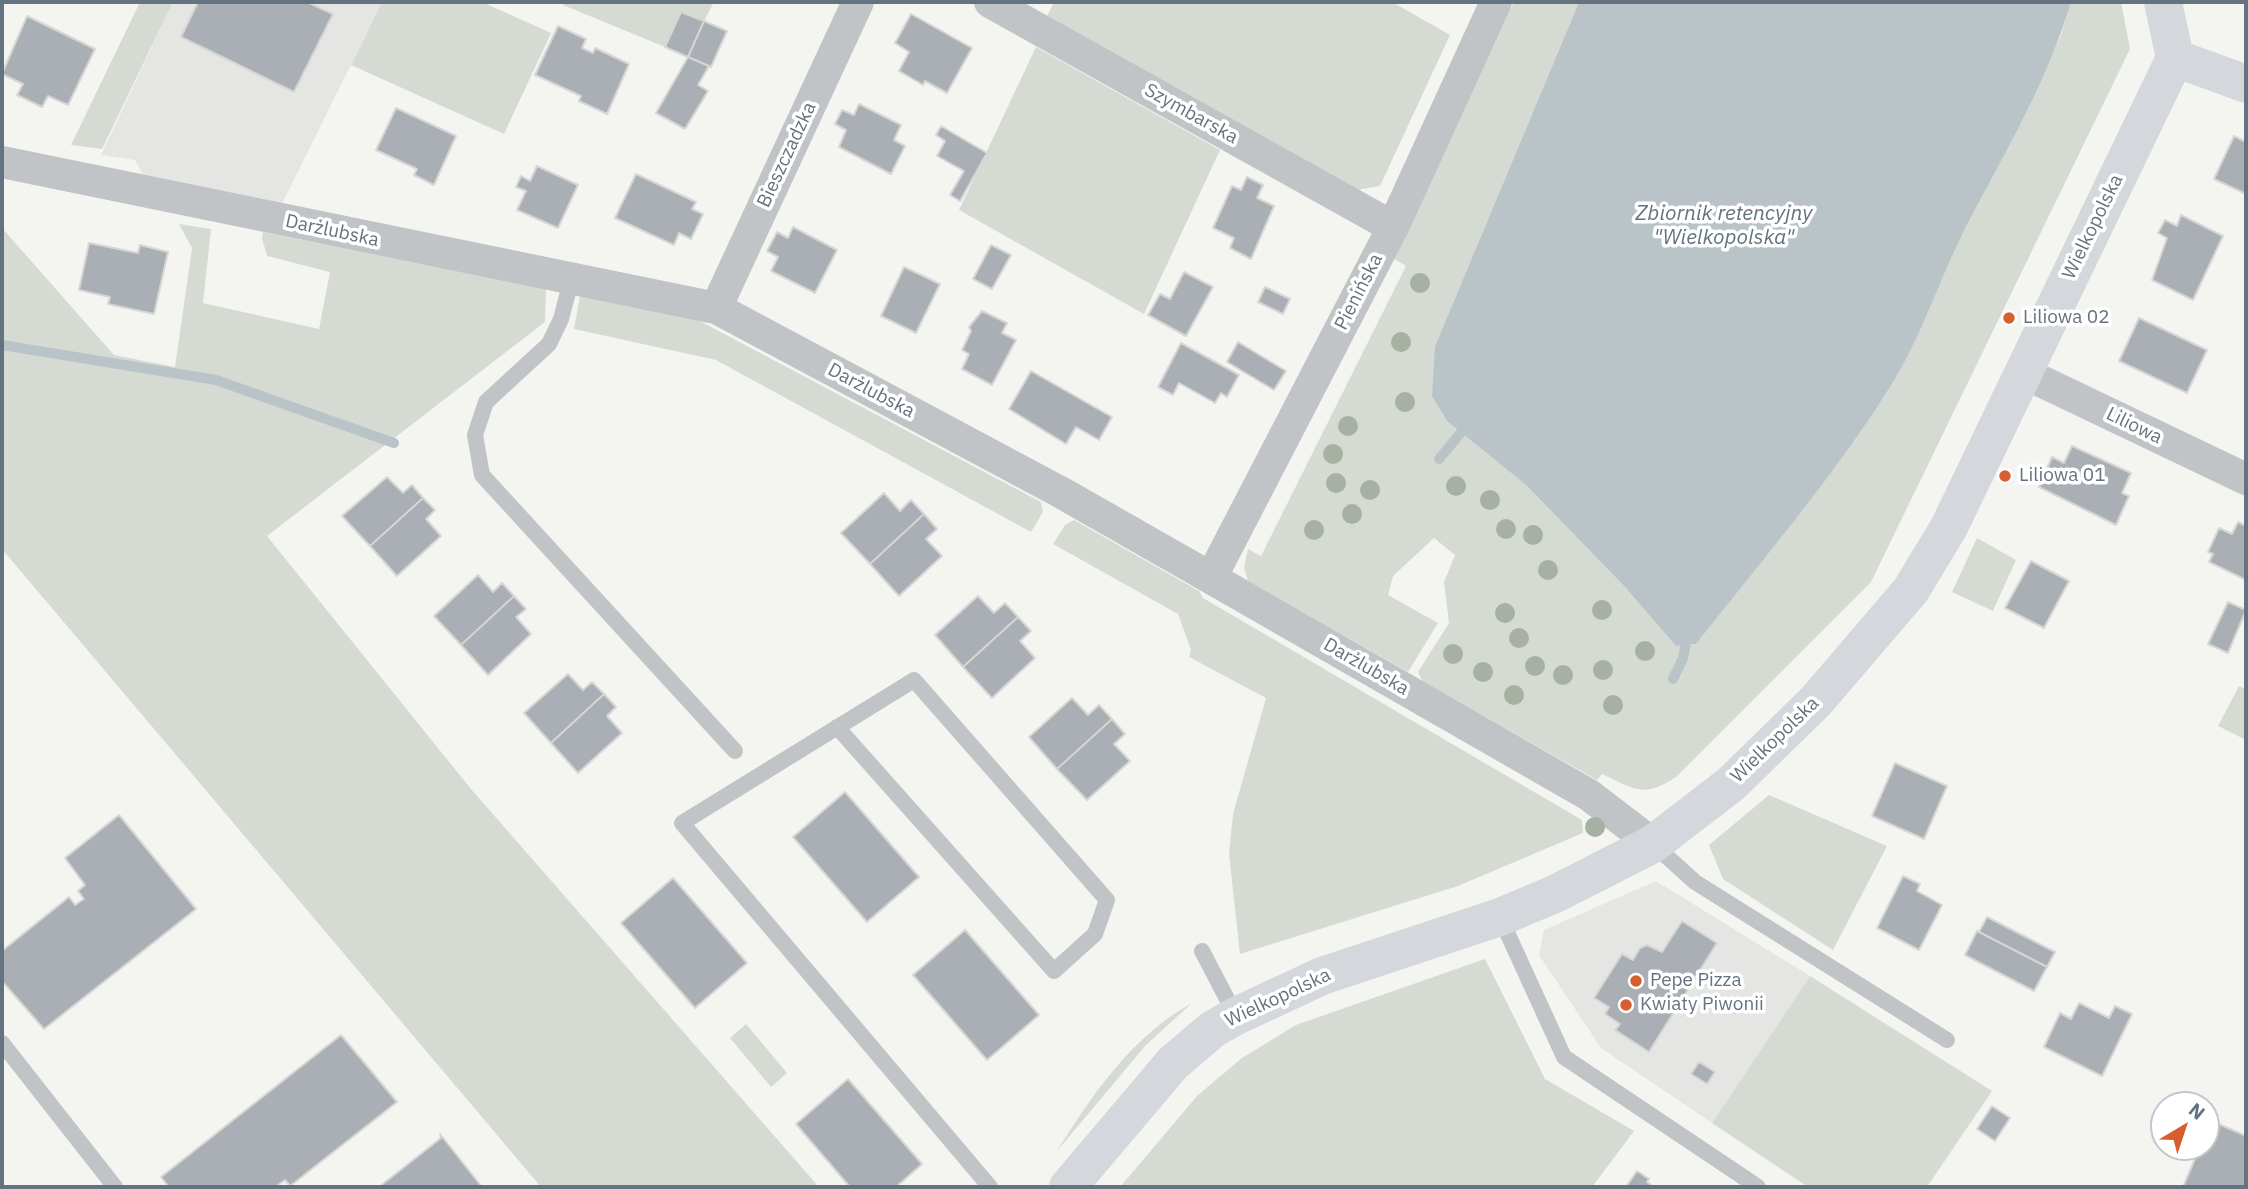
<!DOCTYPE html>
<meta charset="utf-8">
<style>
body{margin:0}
#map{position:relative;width:2248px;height:1189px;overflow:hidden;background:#f4f5f1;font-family:"IBM Plex Sans",sans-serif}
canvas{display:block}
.frame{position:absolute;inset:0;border:4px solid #657380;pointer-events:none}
.north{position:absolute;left:2150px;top:1091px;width:70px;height:70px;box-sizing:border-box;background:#fff;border:2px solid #c1c7cc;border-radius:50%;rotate:39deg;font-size:19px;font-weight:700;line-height:28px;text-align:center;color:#657380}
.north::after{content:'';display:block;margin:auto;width:24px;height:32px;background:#d75f2f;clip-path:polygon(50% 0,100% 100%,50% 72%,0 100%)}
</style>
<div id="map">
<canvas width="2248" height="1189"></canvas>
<div class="frame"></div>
<div class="north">N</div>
</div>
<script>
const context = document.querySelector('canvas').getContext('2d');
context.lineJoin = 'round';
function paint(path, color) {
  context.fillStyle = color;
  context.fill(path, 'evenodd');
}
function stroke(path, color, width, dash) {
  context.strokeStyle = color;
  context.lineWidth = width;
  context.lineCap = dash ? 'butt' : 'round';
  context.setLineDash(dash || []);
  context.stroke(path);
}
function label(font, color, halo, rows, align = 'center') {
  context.font = font + ' "IBM Plex Sans",sans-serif';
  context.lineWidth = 7;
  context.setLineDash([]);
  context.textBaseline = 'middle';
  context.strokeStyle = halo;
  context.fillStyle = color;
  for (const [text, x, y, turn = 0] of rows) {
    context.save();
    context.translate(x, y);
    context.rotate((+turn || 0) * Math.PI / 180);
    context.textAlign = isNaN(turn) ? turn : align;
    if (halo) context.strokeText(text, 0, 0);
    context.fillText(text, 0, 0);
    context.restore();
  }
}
const built = new Path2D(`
 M 173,2 L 382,2 L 281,206 L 146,180 L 135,160 L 101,155 Z
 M 1656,881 L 1810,976 L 1712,1123 L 1601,1048 L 1539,955 L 1544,930 Z`);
const green = new Path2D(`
 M 140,2 L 173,2 L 102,149 L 71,145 Z
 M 382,2 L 482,2 L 551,33 L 504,134 L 351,65 Z
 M 565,2 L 714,2 L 704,21 L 681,12 L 665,47 L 563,5 Z
 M 1054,2 L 1392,2 L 1450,35 L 1380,186 L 1357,190 L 1047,16 Z
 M 1514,2 L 1579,2 L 1435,346 L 1448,422 L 1526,485 L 1624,586 L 1676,646 L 1696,644 L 1855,437 L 1897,375 L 1959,240 L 2025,115 L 2061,35 L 2071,2 L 2121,2 L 2130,49 L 1871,582 L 1676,777 C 1644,798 1635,790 1602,774 L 1597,780 L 1422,681 L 1418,672 L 1449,623 L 1444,582 L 1455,555 L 1434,538 L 1393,576 L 1388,595 L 1438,623 L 1408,672 L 1248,581 L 1244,567 L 1248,549 L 1261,556 L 1406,266 L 1394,259 Z
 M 1036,47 L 1220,150 L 1144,314 L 959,210 Z
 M 179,224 L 211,229 L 203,303 L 319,329 L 330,272 L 267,256 L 262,238 L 263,232 L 546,289 L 545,322 L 267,536 L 471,789 L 819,1187 L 541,1187 L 2,549 L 2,228 L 114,355 L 175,367 L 192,248 Z
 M 580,296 L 698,320 L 1041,502 L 1043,512 L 1031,532 L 716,360 L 574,329 Z
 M 1074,520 L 1199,591 L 1203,598 L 1582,820 L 1583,833 L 1458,886 L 1240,954 L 1229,854 L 1233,814 L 1266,698 L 1189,657 L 1191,650 L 1178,614 L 1053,544 L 1065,525 Z
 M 1977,538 L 2016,560 L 1993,611 L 1952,592 Z
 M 2239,686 L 2246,689 L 2246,740 L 2218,726 Z
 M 1769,795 L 1887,846 L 1833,950 L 1723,879 L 1709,845 Z
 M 1485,959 L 1545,1079 L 1634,1131 L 1592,1187 L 1120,1187 L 1198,1095 L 1242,1058 L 1296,1025 Z
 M 1810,976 L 1992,1091 L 1927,1187 L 1808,1187 L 1712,1123 Z
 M 1192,1003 L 1146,1045 L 1057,1151 C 1092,1095 1132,1036 1192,1003 Z
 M 746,1024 L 787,1073 L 771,1087 L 730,1038 Z`);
const water = new Path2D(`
 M 1579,2 L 2071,2 C 2048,80 2006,151 1968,223 C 1942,272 1925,328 1896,377 C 1841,468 1762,560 1696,644 L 1676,646 L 1624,586 L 1526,485 L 1448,422 L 1432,396 L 1435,346 Z`);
const stream = new Path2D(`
 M 2,345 L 216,380 L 394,443
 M 1439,459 L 1468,424
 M 1673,679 L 1683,658 L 1688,632`);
const building = new Path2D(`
 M 198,2 L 307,2 L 333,14 L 294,92 L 181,37 Z
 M 681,12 L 704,21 L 688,57 L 665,47 Z
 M 911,14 L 972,48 L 947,93 L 925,81 L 923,85 L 899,71 L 909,52 L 895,43 Z
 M 27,16 L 95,49 L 68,105 L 48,96 L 42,107 L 17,95 L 23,84 L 2,74 Z
 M 704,21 L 727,31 L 711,67 L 688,57 Z
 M 558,26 L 586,39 L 582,48 L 593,53 L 595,48 L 629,64 L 607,114 L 579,101 L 581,96 L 535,75 Z
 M 688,57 L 709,66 L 698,85 L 708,91 L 685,129 L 656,113 Z
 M 859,104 L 901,125 L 894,140 L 905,146 L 891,174 L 839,147 L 846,130 L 835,124 L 842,110 L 854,115 Z
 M 396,108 L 456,136 L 434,185 L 414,175 L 417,169 L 376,150 Z
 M 941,126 L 987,153 L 960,201 L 950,195 L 964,171 L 937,156 L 945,141 L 936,135 Z
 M 2234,136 L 2246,142 L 2246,194 L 2214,179 Z
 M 537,166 L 578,185 L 558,228 L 517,210 L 526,191 L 516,187 L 521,176 L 530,181 Z
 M 636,174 L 696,202 L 692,209 L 703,214 L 691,239 L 679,233 L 674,245 L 615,218 Z
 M 1247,177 L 1263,185 L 1257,198 L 1274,206 L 1251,259 L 1230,248 L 1234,238 L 1213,228 L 1232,186 L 1241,190 Z
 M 2181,215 L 2223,236 L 2193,300 L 2152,280 L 2167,238 L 2158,233 L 2165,220 L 2177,226 Z
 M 793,227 L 837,250 L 815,293 L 771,271 L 778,257 L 767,251 L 777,232 L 788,238 Z
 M 89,243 L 138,253 L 140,245 L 168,252 L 154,314 L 108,304 L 110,297 L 79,290 Z
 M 991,245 L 1011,255 L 992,289 L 973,279 Z
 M 904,267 L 940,284 L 916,333 L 881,316 Z
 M 1184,272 L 1213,287 L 1186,336 L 1148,315 L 1160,294 L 1170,299 Z
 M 1265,287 L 1290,299 L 1283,314 L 1258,302 Z
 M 982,311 L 1007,323 L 1002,333 L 1016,340 L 992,385 L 962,369 L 969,354 L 962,350 L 971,331 L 969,327 Z
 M 2139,318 L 2207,350 L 2187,393 L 2119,361 Z
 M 1238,342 L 1286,371 L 1274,390 L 1227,362 Z
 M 1181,343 L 1239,375 L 1227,397 L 1221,393 L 1215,403 L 1179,383 L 1173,395 L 1158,387 Z
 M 1031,371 L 1112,417 L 1099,440 L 1076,427 L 1066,444 L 1009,409 Z
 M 2072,446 L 2131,473 L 2122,493 L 2129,496 L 2116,525 L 2039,487 L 2052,457 L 2064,463 Z
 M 387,477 L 403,493 L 412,485 L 423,498 L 370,546 L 342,516 Z
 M 884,493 L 900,511 L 911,500 L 924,514 L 870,564 L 841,533 Z
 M 423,498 L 435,510 L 426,519 L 441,536 L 397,576 L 370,546 Z
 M 924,514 L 937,529 L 926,539 L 942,556 L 899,596 L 870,564 Z
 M 2238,522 L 2246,526 L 2246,580 L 2209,562 L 2213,554 L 2208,552 L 2219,528 L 2232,534 Z
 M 2031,561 L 2069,581 L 2044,628 L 2005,608 Z
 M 478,575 L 493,592 L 502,583 L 514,596 L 461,645 L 434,616 Z
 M 514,596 L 526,609 L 516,617 L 531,634 L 488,675 L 461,645 Z
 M 978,596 L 994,613 L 1005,603 L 1018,617 L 963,667 L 935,635 Z
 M 2228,602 L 2246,610 L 2228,653 L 2208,644 Z
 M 1018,617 L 1031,631 L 1020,641 L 1035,658 L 992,698 L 963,667 Z
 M 568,674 L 583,690 L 592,682 L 604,694 L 551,743 L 524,713 Z
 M 604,694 L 616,707 L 607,716 L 622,733 L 578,773 L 551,743 Z
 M 1072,698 L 1088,715 L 1099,705 L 1112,719 L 1057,769 L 1029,737 Z
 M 1112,719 L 1125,734 L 1114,744 L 1130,761 L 1087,800 L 1057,769 Z
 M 1895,763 L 1947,786 L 1924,839 L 1872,816 Z
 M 845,792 L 919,877 L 867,922 L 793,837 Z
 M 119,815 L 196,909 L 44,1029 L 2,981 L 2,951 L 69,897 L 75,905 L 84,899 L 78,891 L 85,885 L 65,858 Z
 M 1903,876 L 1920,884 L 1917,891 L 1942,905 L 1919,950 L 1877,928 Z
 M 673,878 L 747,963 L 695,1008 L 621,923 Z
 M 1987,917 L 2055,952 L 2047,967 L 1979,932 Z
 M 1682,921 L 1717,943 L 1649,1052 L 1615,1030 L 1620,1024 L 1605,1014 L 1609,1007 L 1594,998 L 1622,954 L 1633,960 L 1640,948 L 1647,945 L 1662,952 Z
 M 965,930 L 1039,1015 L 987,1060 L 913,975 Z
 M 1977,931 L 2047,967 L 2034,991 L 1965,955 Z
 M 2079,1003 L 2109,1018 L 2115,1006 L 2132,1014 L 2102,1076 L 2044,1047 L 2060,1013 L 2071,1019 Z
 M 341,1035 L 397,1102 L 290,1186 L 285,1180 L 275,1187 L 169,1187 L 161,1177 Z
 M 1699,1062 L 1715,1072 L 1707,1084 L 1691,1074 Z
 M 848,1079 L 922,1164 L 896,1187 L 850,1187 L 796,1124 Z
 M 1992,1106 L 2010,1118 L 1995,1141 L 1977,1129 Z
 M 2212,1121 L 2246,1136 L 2246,1187 L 2183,1187 L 2200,1147 L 2206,1147 L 2206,1134 Z
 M 440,1134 L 482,1187 L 379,1187 L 441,1138 Z
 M 1637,1171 L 1649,1179 L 1647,1182 L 1654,1187 L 1626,1187 Z`);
const lane = new Path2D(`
 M 571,281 L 561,319 L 549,344 L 486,402 L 475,435 L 482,475 L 735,751
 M 837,727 L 1054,971 L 1095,934 L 1107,900 L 914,680 L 682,823 L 990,1187
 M 1653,844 L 1695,882 L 1947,1040
 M 1500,917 L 1564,1057 L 1758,1187
 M 1202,951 L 1236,1016
 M 2,1043 L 115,1187`);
const street = new Path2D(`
 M 990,2 L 1393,227
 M 2,162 L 716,308 L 1062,493 L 1211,578 L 1589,795 L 1653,844
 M 716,308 L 858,2
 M 2022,372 L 2246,479
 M 1211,578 L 1393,227 L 1496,2`);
const secondary = new Path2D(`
 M 2175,58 L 2246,84
 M 1068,1187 L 1173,1063 L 1213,1029 L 1236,1016 L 1322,976 L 1500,917 L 1555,894 L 1653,844 L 1731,784 L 1816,701 L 1911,590 L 1949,527 L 2175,58 L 2163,2`);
const trees = [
 [1420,283],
 [1401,342],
 [1405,402],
 [1348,426],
 [1333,454],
 [1336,483],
 [1456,486],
 [1370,490],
 [1490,500],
 [1352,514],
 [1506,529],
 [1314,530],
 [1533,535],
 [1548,570],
 [1602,610],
 [1505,613],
 [1519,638],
 [1645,651],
 [1453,654],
 [1535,666],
 [1603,670],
 [1483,672],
 [1563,675],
 [1514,695],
 [1613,705],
 [1595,827]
];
const markers = [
 [2009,318,7,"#d75f2f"],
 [2005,476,7,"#d75f2f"],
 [1636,981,7,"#d75f2f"],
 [1626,1005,7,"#d75f2f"]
];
const streetNames = [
 ["Szymbarska",1191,114,29],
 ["Bieszczadzka",787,155,-65],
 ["Wielkopolska",2093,227,-64],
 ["Darżlubska",332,231,12],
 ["Pienińska",1359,292,-63],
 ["Darżlubska",871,391,28],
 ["Liliowa",2134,426,26],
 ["Darżlubska",1366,667,30],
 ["Wielkopolska",1775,740,-44],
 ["Wielkopolska",1278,998,-25]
];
const poiNames = [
 ["Liliowa 02",2023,318],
 ["Liliowa 01",2019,476],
 ["Pepe Pizza",1650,981],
 ["Kwiaty Piwonii",1640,1005]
];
const waterNames = [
 ["Zbiornik retencyjny",1724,214],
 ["\"Wielkopolska\"",1724,238]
];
paint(built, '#e5e6e4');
paint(green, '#d5dbd2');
paint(water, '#bac3c8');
stroke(stream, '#bac3c8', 10);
paint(building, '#a9afb5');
stroke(building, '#d6d6d4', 2);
stroke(lane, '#c0c4c7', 16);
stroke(street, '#c0c4c7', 32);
stroke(secondary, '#d4d8dc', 38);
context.fillStyle = '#a6b0a3';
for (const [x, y] of trees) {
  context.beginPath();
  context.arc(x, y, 10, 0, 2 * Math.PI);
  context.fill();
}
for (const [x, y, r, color] of markers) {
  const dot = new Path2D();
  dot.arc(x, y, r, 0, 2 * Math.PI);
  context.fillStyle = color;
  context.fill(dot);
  stroke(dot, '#fff', 2.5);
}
label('19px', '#657380', '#fff', streetNames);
label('19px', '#657380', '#fff', poiNames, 'left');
label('italic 21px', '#61747d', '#fff', waterNames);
</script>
